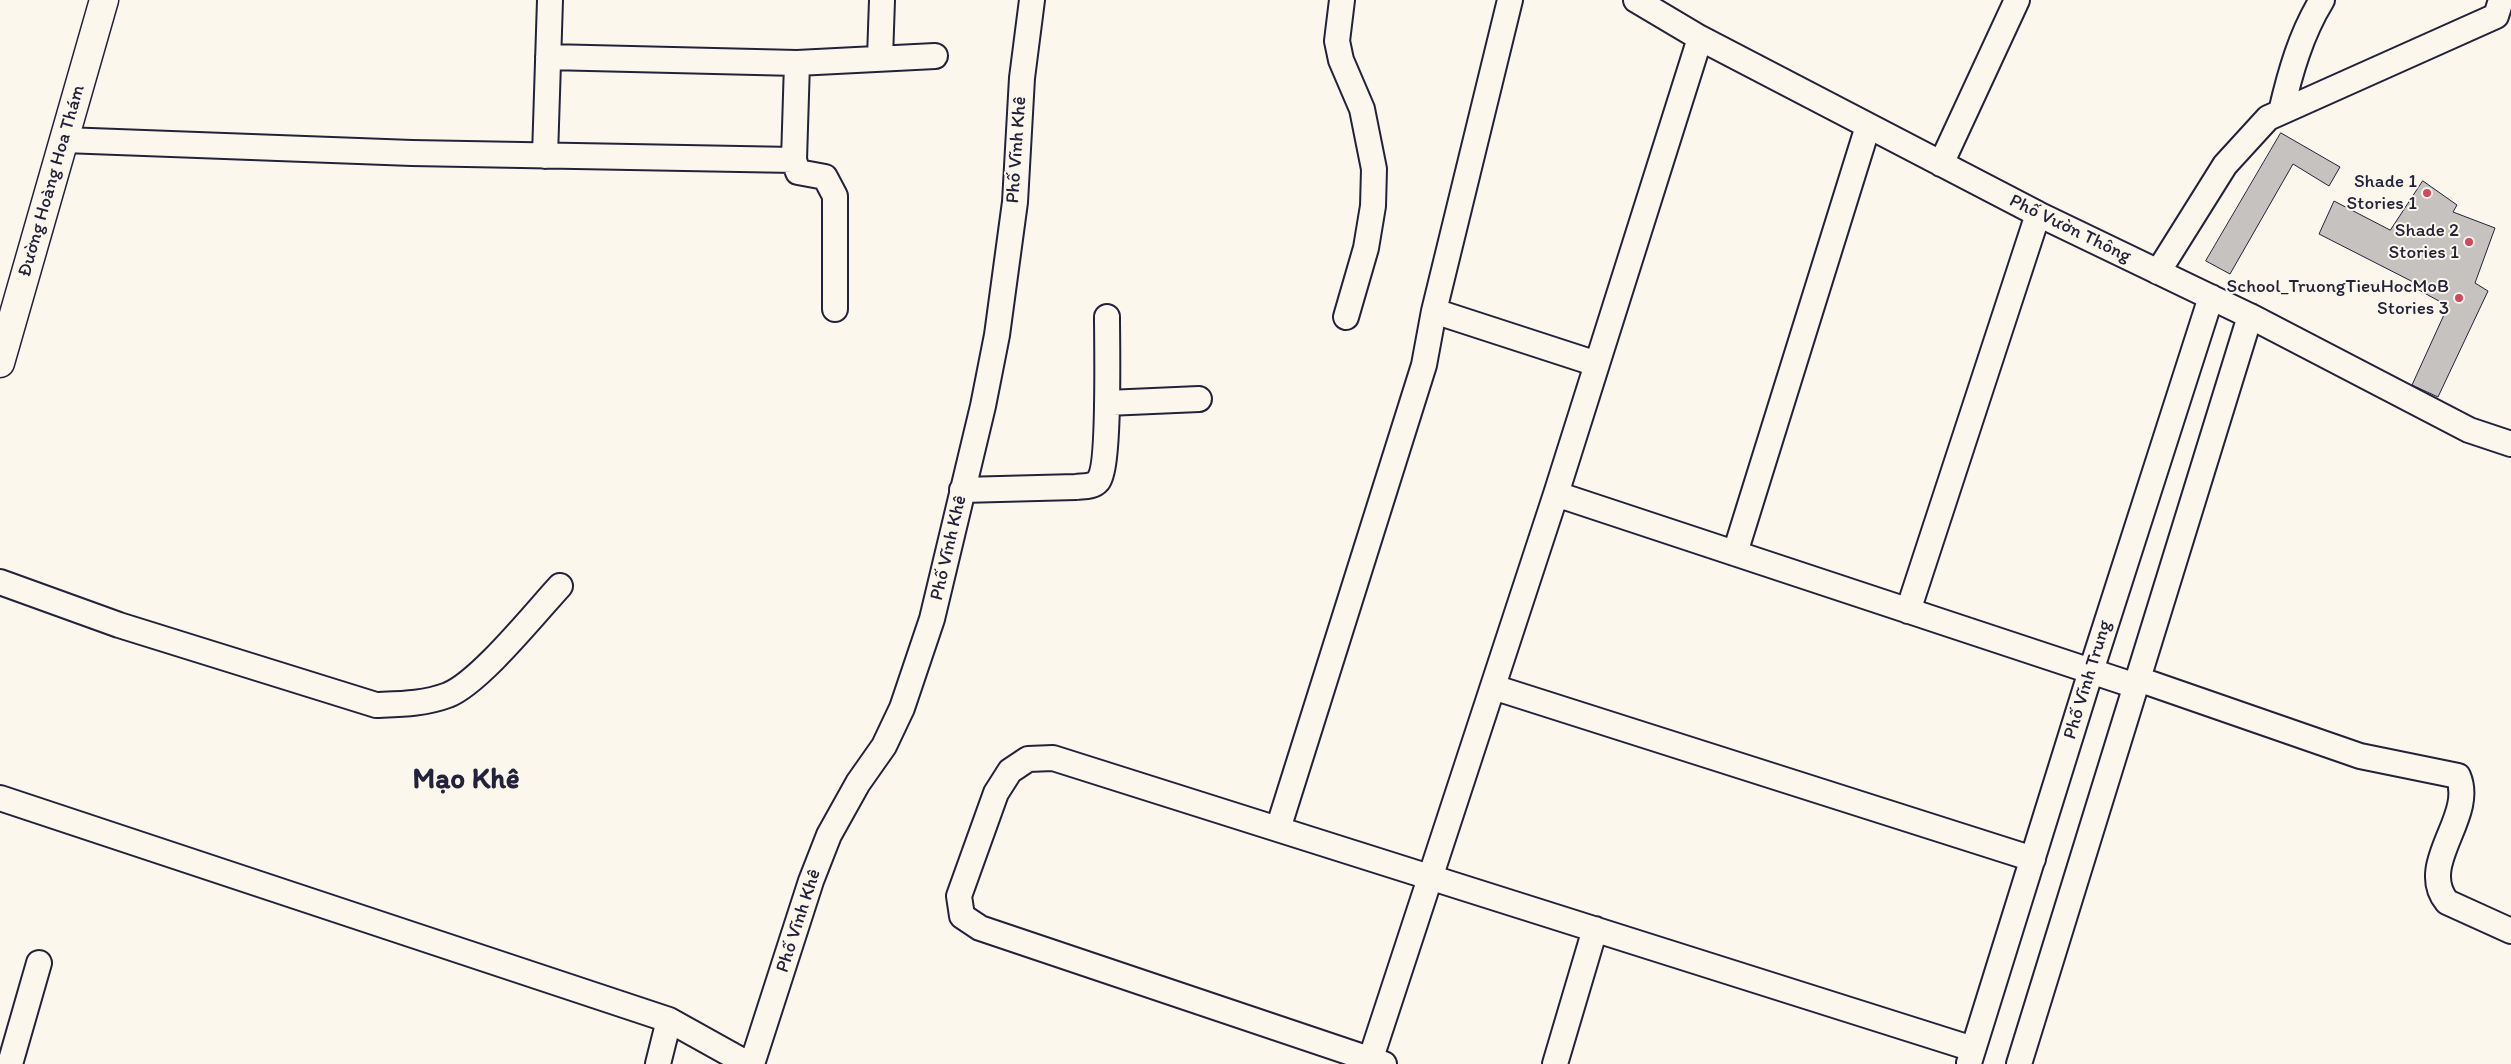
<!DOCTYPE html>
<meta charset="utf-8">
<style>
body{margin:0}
canvas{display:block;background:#fbf7ec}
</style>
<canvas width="2511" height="1064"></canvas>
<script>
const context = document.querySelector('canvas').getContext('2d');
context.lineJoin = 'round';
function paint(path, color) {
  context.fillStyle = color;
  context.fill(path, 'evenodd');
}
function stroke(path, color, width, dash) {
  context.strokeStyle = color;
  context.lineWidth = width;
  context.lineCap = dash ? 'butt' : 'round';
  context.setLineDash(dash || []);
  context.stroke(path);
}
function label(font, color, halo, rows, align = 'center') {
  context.font = font + ' Itim,sans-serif';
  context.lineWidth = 4;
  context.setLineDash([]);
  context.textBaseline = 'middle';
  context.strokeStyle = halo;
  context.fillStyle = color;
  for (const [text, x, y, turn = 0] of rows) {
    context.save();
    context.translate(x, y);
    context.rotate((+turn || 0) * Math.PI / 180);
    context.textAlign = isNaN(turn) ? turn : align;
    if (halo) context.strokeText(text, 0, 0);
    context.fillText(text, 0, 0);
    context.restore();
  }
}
const building = new Path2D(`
 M 2281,133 L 2340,167 L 2329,186 L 2293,164 L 2230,274 L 2206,261 Z
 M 2423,181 L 2457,205 L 2453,212 L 2495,228 L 2475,283 L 2488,291 L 2438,397 L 2412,385 L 2448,306 L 2417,289 L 2419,285 L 2319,234 L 2334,201 L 2390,230 Z`);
const minor = new Path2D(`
 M 1342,0 L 1337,41 L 1341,60 L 1362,109 L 1374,169 L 1373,206 L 1366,248 L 1346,317
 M 1636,0 L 1700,38 L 2038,214 L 2250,316 L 2469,430 L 2511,444
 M 548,57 L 797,63 L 935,56
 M 880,58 L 882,0
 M 797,63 L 794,160 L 798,172 L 825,177 L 835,196 L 835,309
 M 2281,112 C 2290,73 2301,34 2322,0
 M 64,140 L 412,153 L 794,160
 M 545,156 L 550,0
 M 1941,164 L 2017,0
 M 2158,272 L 2225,165 L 2268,118 L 2496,16 L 2501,0
 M 1434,311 L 1597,364
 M 1107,403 L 1199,399
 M 962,490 L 1076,487 C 1083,486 1093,487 1098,481 C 1110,467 1107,343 1107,317
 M 1556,494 L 2136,686
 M 1735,553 L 1868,126
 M 0,582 L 119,625 L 376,705 C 401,704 424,704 448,695 C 480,682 535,613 560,586
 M 1908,611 L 2038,214
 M 2138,679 L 2360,756 L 2458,776 C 2476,817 2416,864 2447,902 L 2511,931
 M 1493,687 L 2033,859
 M 0,798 L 669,1020 L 748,1064
 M 1278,829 L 1424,365 L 1434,311 L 1510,0
 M 1969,1063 L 2091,671 L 2211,297
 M 10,1064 L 39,963
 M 658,1064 L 669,1020
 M 752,1064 L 811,881 L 829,835 L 858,783 L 884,746 L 902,708 L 932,619 L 983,406 L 997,335 L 1015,202 L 1022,78 L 1032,0
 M 1369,1064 L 1556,494 L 1700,38
 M 1384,1064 L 980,928 L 962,916 L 959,896 L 996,793 L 1010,771 L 1028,759 L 1053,758 L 1973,1049
 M 1555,1064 L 1595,929
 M 2019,1064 L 2250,316`);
const major = new Path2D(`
 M 0,363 L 104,0`);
const markers = [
 [2427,193,5,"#d1495b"],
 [2469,242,5,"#d1495b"],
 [2459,298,5,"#d1495b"]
];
const streetNames = [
 ["Phố Vĩnh Khê",1017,150,-86],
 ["Đường Hoàng Hoa Thám",52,181,-74],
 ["Phố Vườn Thông",2070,229,26],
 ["Phố Vĩnh Khê",949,548,-77],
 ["Phố Vĩnh Trung",2088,680,-73],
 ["Phố Vĩnh Khê",799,921,-72]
];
const poiNames = [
 ["Shade 1",2417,182],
 ["Stories 1",2417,204],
 ["Shade 2",2459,231],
 ["Stories 1",2459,253],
 ["School_TruongTieuHocMoB",2449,287],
 ["Stories 3",2449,309]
];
const townNames = [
 ["Mạo Khê",466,781]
];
paint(building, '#c6c2c0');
stroke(building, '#22223b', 1);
stroke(minor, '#22223b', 28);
stroke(major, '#22223b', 31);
stroke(minor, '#fbf7ec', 24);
stroke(major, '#fbf7ec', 28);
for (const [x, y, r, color] of markers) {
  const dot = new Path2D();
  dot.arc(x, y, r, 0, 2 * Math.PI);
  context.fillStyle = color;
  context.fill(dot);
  stroke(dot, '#fbf7ec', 2);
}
label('19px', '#22223b', '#fbf7ec', streetNames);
label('19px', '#22223b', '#fbf7ec', poiNames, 'right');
label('bold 29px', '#22223b', '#fbf7ec', townNames);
</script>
